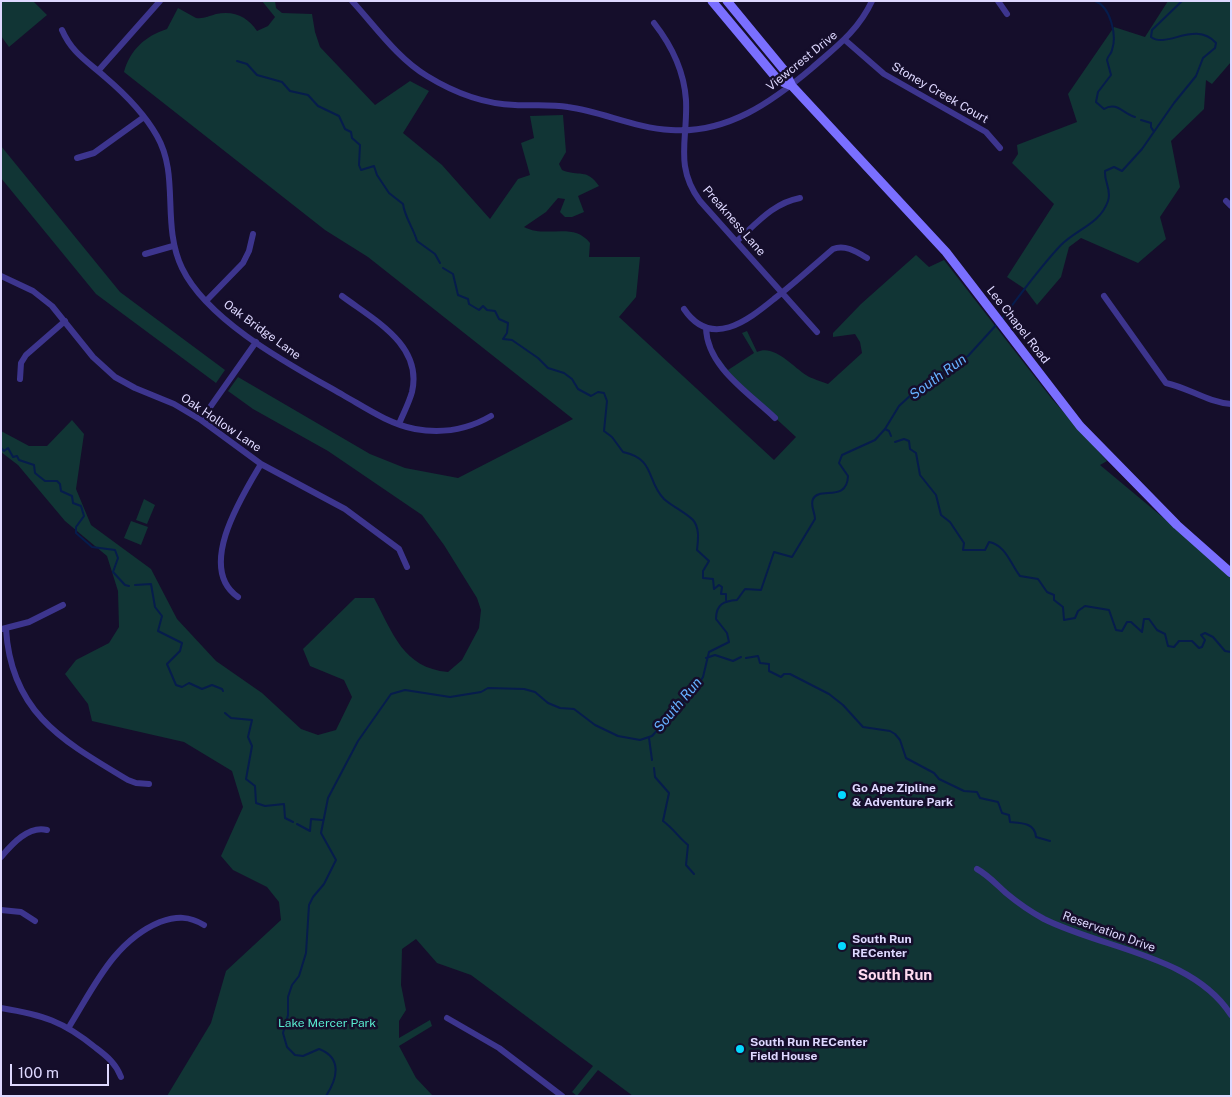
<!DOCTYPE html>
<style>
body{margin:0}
#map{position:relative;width:1232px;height:1097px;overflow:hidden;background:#150e2b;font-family:"Public Sans",sans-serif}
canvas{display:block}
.frame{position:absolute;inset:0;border:2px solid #ded8ff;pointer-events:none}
.scale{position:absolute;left:10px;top:1064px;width:99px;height:22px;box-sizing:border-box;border:2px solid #ded8ff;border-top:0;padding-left:6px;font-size:15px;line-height:18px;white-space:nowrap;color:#ded8ff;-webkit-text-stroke:4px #150e2b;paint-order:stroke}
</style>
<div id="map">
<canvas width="1232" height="1097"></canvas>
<div class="frame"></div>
<div class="scale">100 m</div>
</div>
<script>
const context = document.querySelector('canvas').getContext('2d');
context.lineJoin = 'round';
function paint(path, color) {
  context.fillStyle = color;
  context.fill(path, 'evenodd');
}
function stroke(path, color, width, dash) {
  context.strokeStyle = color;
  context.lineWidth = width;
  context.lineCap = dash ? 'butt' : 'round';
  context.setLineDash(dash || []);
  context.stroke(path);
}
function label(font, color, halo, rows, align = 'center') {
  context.font = font + ' "Public Sans",sans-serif';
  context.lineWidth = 5;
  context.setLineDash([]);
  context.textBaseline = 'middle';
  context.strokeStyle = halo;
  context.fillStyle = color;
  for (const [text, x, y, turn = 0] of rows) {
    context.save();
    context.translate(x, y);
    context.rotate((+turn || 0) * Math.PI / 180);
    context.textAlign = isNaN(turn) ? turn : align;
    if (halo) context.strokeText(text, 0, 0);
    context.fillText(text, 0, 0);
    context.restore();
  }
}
const green = new Path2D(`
 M 1,1 L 33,1 L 47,15 L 9,47 L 1,36 Z
 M 262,1 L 275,1 L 276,8 L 282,13 L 312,14 L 315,32 L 320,47 L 375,105 L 410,81 L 429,91 L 403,133 L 442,165 L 490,219 L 518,179 L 530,175 L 521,143 L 534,138 L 530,116 L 563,115 L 566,152 L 559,164 L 562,170 C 579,177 587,168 599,186 L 578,196 L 584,212 L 572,217 L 565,217 L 560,212 L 565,199 L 558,198 L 546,212 L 524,227 C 547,239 573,221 590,243 L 589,257 L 640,257 L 636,297 L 619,317 L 774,460 L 796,437 L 720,367 L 711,348 L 728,370 L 754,353 L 742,333 L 747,331 L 757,352 C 774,344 792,366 806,375 C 812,379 821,381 828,384 L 862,353 L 860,342 L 855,334 L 833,337 L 833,333 L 861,304 L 916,255 L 929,267 L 944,260 L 1052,399 L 1107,461 L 1100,465 L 1172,525 L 1231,578 L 1231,1096 L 633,1096 L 598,1070 L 577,1096 L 572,1092 L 593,1066 L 471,975 L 437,963 L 416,939 L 402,949 L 401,985 L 406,1010 L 399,1021 L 399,1038 L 430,1020 L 432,1026 L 399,1046 L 416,1078 L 433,1096 L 167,1096 L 211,1023 L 226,971 L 281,920 L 279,902 L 267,887 L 233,870 L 221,856 L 243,807 L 232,771 L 184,742 L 92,721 L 88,704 L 65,674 L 76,660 L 109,643 L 119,627 L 118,591 L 107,556 L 65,521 L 18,465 L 1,452 L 1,431 L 29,446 L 47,446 L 72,420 L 84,434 L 76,489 L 91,525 L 151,569 L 177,619 L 216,661 L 262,693 L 301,729 L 318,735 L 336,730 L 352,697 L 344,680 L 310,666 L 303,649 L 355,598 L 374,598 C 393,633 403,668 448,672 L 462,660 L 479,628 L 481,610 L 477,598 L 444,545 L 422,515 L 328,451 L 253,409 L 228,391 L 238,377 L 370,454 L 405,468 L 458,478 L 573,419 L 368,257 L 325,230 L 124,72 C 130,50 145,36 167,29 L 178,8 L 196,18 C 204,19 209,16 216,14 C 234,10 248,17 257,31 L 268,26 L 275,17 Z
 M 1168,1 L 1231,1 L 1231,62 L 1212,84 L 1206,80 L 1204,109 L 1171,141 L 1180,187 L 1160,217 L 1166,239 L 1138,263 L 1081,238 L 1069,247 L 1061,277 L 1037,305 L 1025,289 L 1007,277 L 1054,204 L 1012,163 L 1018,154 L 1017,145 L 1077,122 L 1068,94 L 1114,27 L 1145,37 Z
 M 1,146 L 120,292 L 225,370 L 216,383 L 96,294 L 1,178 Z
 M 144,499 L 155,505 L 147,524 L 136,520 Z
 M 131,521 L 148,527 L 141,545 L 124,538 Z`);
const stream = new Path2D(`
 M 1095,1 C 1111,7 1117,36 1112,50 C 1111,55 1108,55 1107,60 L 1111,75 L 1098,92 L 1096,102 L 1104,109 C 1117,101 1123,114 1135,117
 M 237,61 L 247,64 L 257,75 L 282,82 L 290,91 L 308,95 L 318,106 L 339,116 L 345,129 L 351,132 L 352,138 L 360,145 L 359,165 L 361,170 L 374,166 L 377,175 L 389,193 L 403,204 C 405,218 413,227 417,241 L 435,254 L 440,263
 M 1141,120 L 1151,123 L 1151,127 L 1154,132
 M 443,268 L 453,274 L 458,295 L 468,299 L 469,304 L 479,310 L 483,306 L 487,310 L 495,311 L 499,319 L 508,323 L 507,333 L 503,339 L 512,340 L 538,358 L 548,368 L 564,373 L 572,379 L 578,389 L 591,396 L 598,392 L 604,393 L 607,401 L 604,431 L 612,437 L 623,452 C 656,459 646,481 664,499 C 673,507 685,512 693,520 C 700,528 698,541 697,550 L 709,561 L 703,571 L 703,578 L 713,579 L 714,589 L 719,585 L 722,587 L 721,594 L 726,594 L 726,600
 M 1001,320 C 1021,294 1039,268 1061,245 C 1077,229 1100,224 1108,201 C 1112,190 1104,182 1105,171 L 1114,167 L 1122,171 L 1142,149 L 1174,103 L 1196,76 L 1203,58 L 1215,48 L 1216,43 C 1195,20 1167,49 1151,37 L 1152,30 L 1182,1
 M 885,429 L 889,431 L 891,436
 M 895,442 L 904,439 L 909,441 L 910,449 L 916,453 L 920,475 L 936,495 L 941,515 L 950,522 L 964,543 L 963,550 L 985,550 L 989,542 C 1006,545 1011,565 1020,576 L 1038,579 L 1047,592 L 1054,595 L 1054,600 L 1063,607 L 1064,620 L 1075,618 L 1078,611 L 1085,606 L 1109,610 L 1116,630 L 1122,631 L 1127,622 L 1131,622 L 1142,632 L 1144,619 L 1149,619 L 1157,630 L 1165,634 L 1168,646 L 1174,647 L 1179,641 L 1192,641 L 1199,648 L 1202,647 L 1205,640 L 1201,635 L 1205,633 L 1213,637 L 1225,651 L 1231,652
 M 1,448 L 4,451 L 8,448 L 13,457 L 17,456 L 19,460 L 34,465 L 35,473 L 45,481 L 57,481 L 60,484 L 61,491 L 72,496 L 73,503 L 81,506 L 84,516 L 76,527 L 76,533 L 92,547 L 115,550 L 118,558 L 113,572 L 125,585 L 129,586
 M 135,585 L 151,584 L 155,607 L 162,616 L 158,631 L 182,643 L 180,651 L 167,664 L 176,685 L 182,687 L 189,683 L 202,689 L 212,685 L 222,689 L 223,691
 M 706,658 L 715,655 L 733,661 L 741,657
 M 746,658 L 758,656 L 760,663 L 769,664 L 769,671 L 781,677 L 784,674 L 790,674 L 829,694 L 843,705 L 863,727 L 890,731 L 895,734 L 900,740 L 906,758 L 934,773 L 939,779 L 964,791 L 977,792 L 980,798 L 998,802 L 1002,813 L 1009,815 L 1010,822 C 1022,823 1035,823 1036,837 L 1050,841
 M 225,713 L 231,718 L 252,720 L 248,737 L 252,746 L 246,779 L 255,786 L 256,803 L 265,806 L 284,804 L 285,818 L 293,822
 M 649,738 L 652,760
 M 654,768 L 655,777 L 669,793 L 663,821 C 674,829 678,837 688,845 L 686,865 L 694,874
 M 297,824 L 310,831 L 311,819 L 322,820
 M 326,1096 C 337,1079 343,1058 319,1049 L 303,1056 L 295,1055 L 287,1047 L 283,1033 L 288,1015 L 288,997 L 292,985 L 299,976 L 306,953 L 309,905 L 313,897 L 324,884 L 336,860 L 321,833 L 328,798 L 358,741 L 391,694 L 405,690 L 450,697 L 481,692 L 488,688 L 524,689 L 535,692 L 548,703 L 560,708 L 574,709 L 595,725 L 618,736 L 640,740 L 652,736 L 695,689 L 703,677 L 709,652 L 729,642 L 727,633 L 716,619 C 716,604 724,601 737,600 L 745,589 L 761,590 L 774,552 L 792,557 L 815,519 C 815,512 810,506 813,499 C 819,486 847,503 848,476 L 839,463 L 842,455 L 875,440 L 885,429 L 899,406 L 912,394 L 968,356 L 998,323`);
const street = new Path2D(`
 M 352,1 C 375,26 398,59 427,76 C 453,92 484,104 515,105 C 533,106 550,104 568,107 C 603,112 635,128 671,130 C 727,134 772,102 812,68 C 836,47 858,31 872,1
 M 998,1 L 1007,14
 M 654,23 C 672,46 684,70 686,100 C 688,139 674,166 700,201 L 817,332
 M 62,30 C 72,53 87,61 105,77 C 125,94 144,113 157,136 C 180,176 161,224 182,268 C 208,322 292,366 343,395 C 366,408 389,424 415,429 C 443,434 467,430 491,416
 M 845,40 L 884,74 L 986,132 L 1000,148
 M 98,71 L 160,1
 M 77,158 L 94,153 L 144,117
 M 1226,201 L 1231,206
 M 737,241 C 756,224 773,203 800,198
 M 145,254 L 173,246
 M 1,276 L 33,291 L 52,306 L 93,357 L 115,377 L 135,388 L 174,404 L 201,420 L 261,464 L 345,509 L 399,549 L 407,567
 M 342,296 C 374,320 423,345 412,392 C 409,403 403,414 399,424
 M 1104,296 L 1166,383 C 1189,388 1207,402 1231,404
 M 206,301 L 243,263 L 249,251 L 253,234
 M 684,309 C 711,349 747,321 774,299 C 795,283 813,266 833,249 C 845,244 857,252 867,258
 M 706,328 C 707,367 749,393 775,418
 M 20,379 L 21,363 L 26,355 L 65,321
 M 201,420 L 256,342
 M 238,597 C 196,568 242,496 261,464
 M 2,629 L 29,622 L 63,605
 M 6,629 C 11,713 63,741 128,780 L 136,783 L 149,784
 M 1,857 C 12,844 29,825 47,830
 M 977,869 C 988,875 997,885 1006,893 C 1018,903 1031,912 1044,919 C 1104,949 1194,956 1231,1015
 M 1,910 L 21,912 L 35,921
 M 1,1008 C 43,1015 63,1021 96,1048 C 108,1057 116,1064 121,1077
 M 447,1018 L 499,1048 L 562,1096
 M 69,1027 C 94,987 114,941 160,922 C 177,916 189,916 204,925`);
const secondary = new Path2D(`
 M 712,1 L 778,80 L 792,86
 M 727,1 L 784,70 L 792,86 L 946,252 L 1080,426 L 1177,525 L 1231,573`);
const markers = [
 [842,795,5,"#04d9ff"],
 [842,946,5,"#04d9ff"],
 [740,1049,5,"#04d9ff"]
];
const streetNames = [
 ["Viewcrest Drive",802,61,-39],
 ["Stoney Creek Court",940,93,30],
 ["Preakness Lane",734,221,49],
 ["Lee Chapel Road",1018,325,52],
 ["Oak Bridge Lane",262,330,36],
 ["Oak Hollow Lane",221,423,34],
 ["Reservation Drive",1109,932,20]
];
const poiNames = [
 ["Go Ape Zipline",852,788],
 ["& Adventure Park",852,802],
 ["South Run",852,939],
 ["RECenter",852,953],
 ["South Run RECenter",750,1042],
 ["Field House",750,1056]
];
const parkNames = [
 ["Lake Mercer Park",327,1023]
];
const waterNames = [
 ["South Run",938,377,-36],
 ["South Run",678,705,-50]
];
const quarterNames = [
 ["South Run",895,975]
];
paint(green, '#113535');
stroke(stream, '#061c4c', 2);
stroke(street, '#3d358e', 6);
stroke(secondary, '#7a6fff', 9);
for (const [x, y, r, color] of markers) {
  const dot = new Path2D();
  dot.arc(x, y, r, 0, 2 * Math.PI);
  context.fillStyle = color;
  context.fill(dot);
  stroke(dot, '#150e2b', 2);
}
label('12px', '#ded8ff', '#150e2b', streetNames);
label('bold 12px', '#ded8ff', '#150e2b', poiNames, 'left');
label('12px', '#58ebce', '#150e2b', parkNames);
label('italic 14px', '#66b0ff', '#150e2b', waterNames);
label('bold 15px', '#ffdaf0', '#150e2b', quarterNames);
</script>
